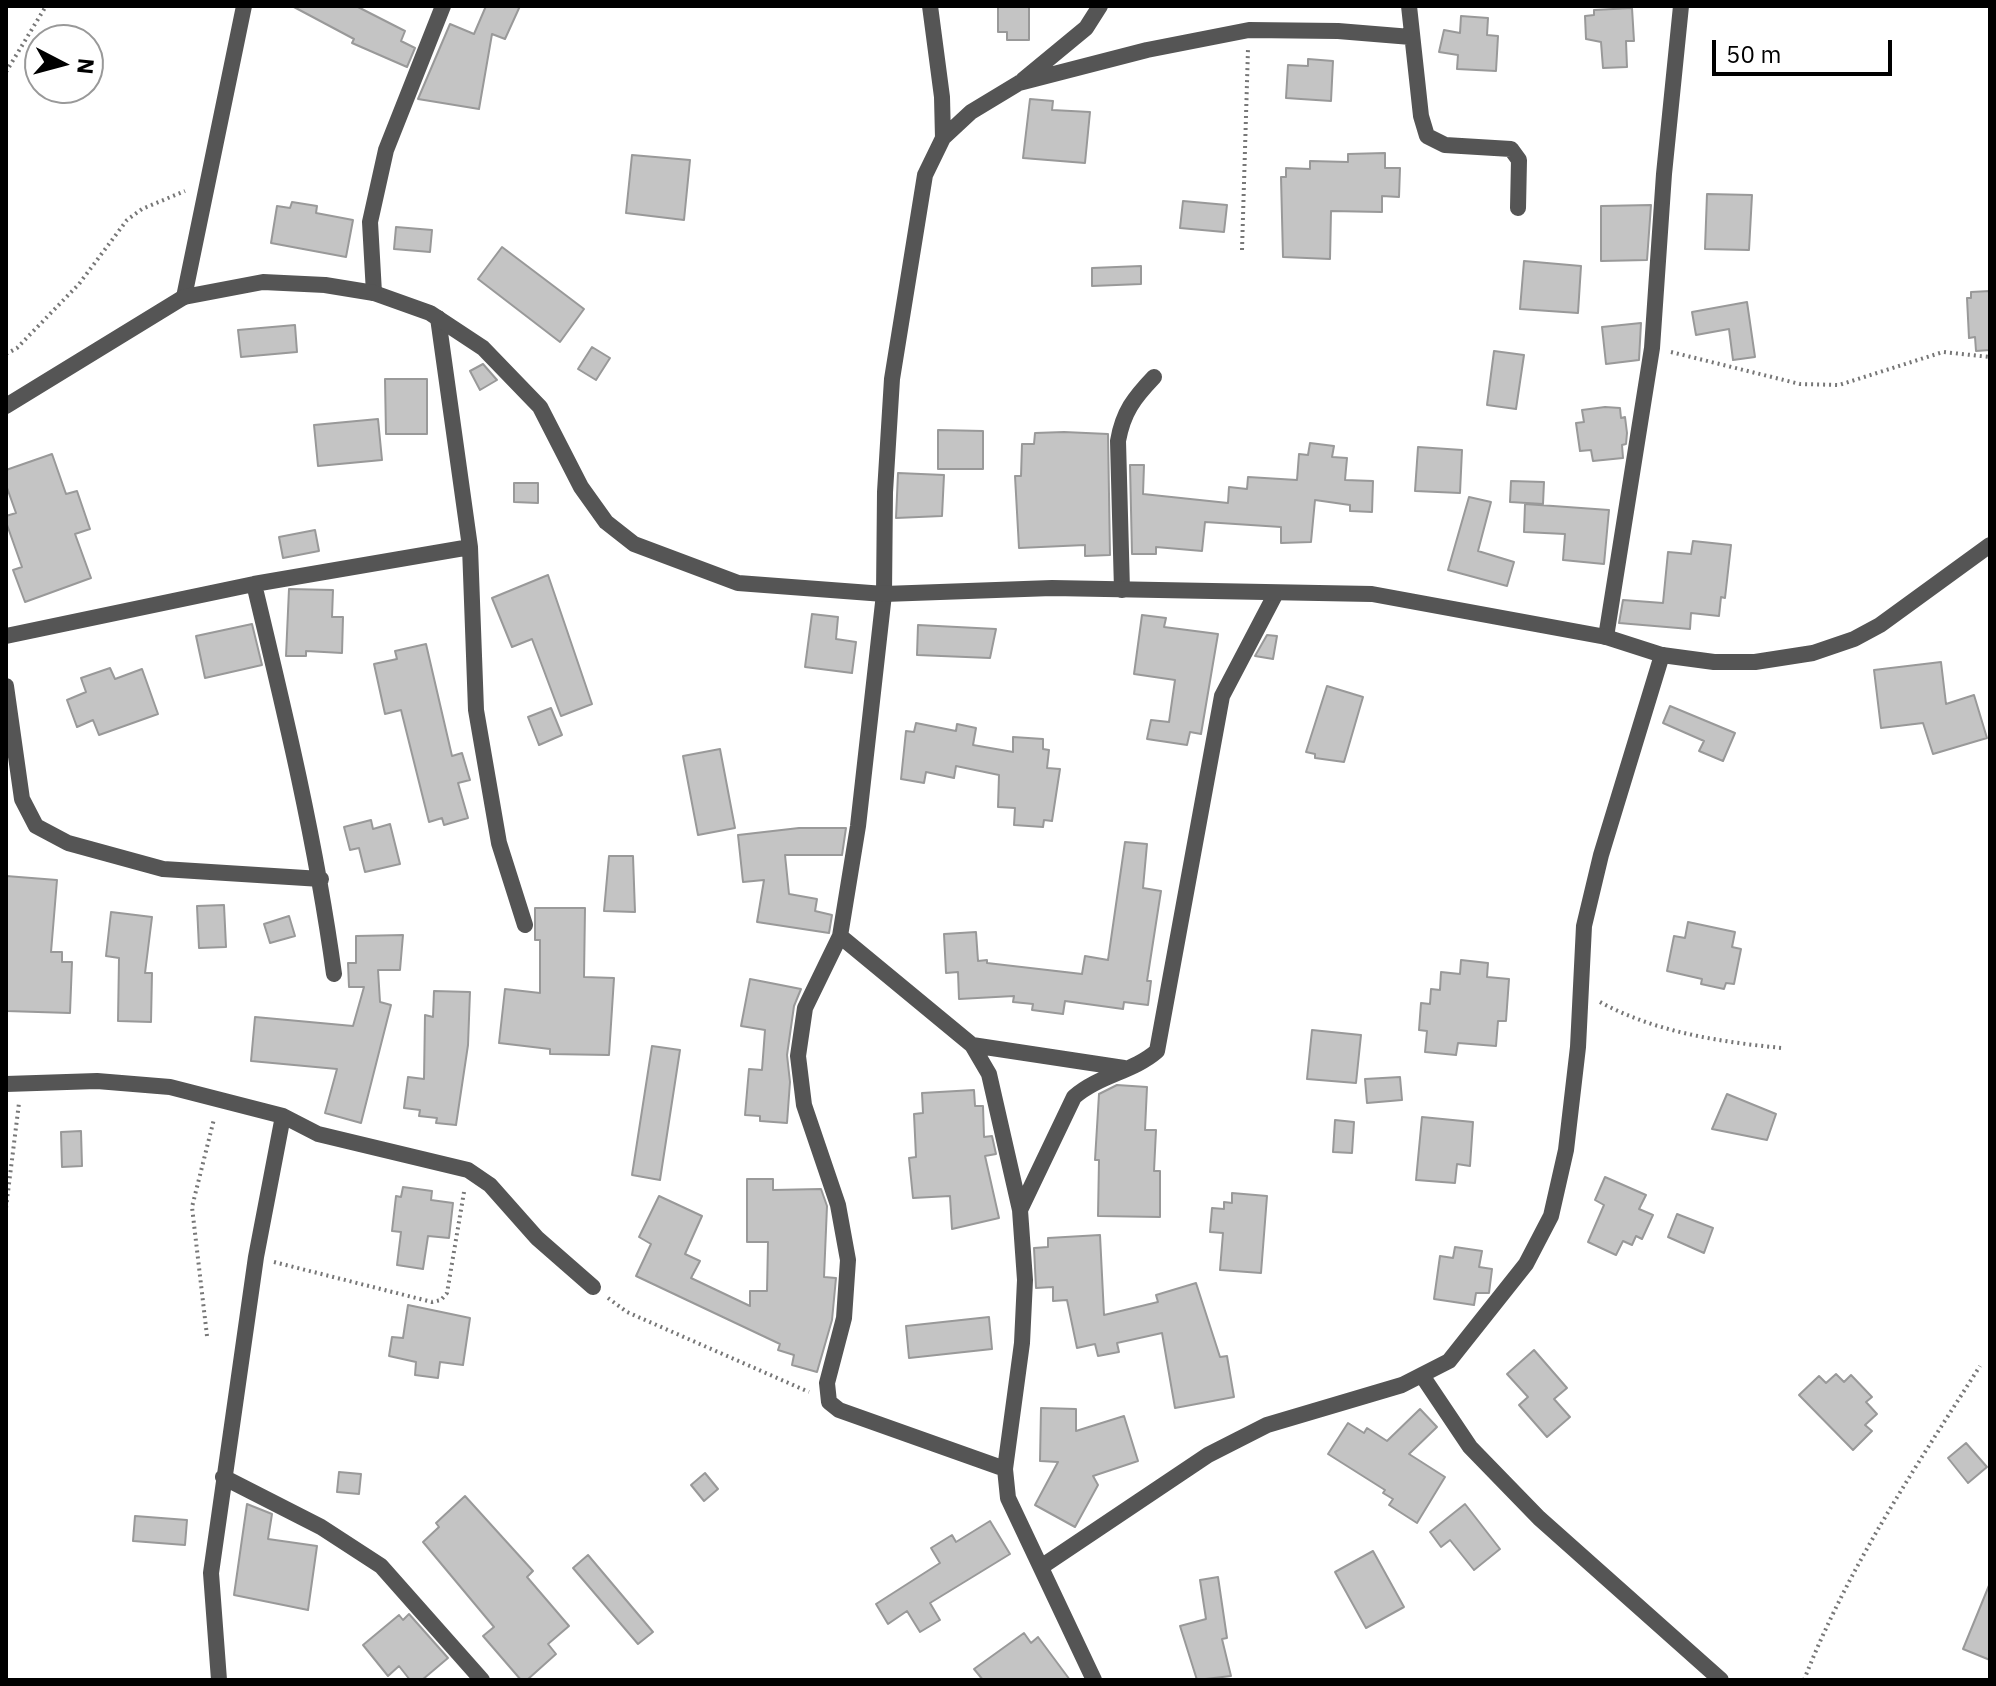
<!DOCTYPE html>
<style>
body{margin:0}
#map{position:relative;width:1996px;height:1686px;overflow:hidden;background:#fff;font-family:"IBM Plex Sans",sans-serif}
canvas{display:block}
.frame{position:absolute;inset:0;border:8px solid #000;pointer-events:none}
.north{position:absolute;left:24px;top:24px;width:80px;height:80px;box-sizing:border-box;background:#fff;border:2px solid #999;border-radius:50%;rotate:96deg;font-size:22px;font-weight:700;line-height:32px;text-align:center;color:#000}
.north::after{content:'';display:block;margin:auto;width:28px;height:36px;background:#000;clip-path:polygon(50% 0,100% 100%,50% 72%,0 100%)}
.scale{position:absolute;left:1712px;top:40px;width:180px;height:36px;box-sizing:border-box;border:4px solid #000;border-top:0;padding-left:10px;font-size:24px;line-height:28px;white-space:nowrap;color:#000;-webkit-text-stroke:6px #fff;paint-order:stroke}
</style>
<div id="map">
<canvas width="1996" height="1686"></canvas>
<div class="frame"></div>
<div class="north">N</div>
<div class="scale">50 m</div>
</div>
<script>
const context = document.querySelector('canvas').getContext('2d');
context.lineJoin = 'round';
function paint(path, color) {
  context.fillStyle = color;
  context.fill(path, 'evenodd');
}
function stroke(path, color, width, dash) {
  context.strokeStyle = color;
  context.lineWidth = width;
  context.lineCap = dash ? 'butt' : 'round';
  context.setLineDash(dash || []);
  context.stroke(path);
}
const building = new Path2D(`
 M 292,6 L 356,6 L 405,31 L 401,41 L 415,48 L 407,67 L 352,43 L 354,39 Z
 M 486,6 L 520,6 L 505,39 L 492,34 L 479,109 L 418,99 L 450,24 L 474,34 Z
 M 998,6 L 1029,6 L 1029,40 L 1007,40 L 1007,32 L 998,32 Z
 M 1632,8 L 1634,41 L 1626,41 L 1627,67 L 1603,68 L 1601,42 L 1586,39 L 1585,16 L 1594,15 L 1594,10 Z
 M 1461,16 L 1488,18 L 1487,35 L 1498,36 L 1496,71 L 1457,69 L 1458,55 L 1439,52 L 1444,30 L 1460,33 Z
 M 1308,59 L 1333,61 L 1331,101 L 1286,98 L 1288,65 L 1308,66 Z
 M 1030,99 L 1053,101 L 1052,110 L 1090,112 L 1085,163 L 1023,158 Z
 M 1385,153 L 1385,168 L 1400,168 L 1399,197 L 1382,196 L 1382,212 L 1331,211 L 1330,259 L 1283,257 L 1281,177 L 1286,177 L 1286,168 L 1310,169 L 1310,161 L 1348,162 L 1348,154 Z
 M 632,155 L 690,160 L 684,220 L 626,213 Z
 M 1707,194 L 1752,195 L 1749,250 L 1705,249 Z
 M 1183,201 L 1227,205 L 1224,232 L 1180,228 Z
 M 292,202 L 317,206 L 316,213 L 353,220 L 346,257 L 271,243 L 277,206 L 290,208 Z
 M 1651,205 L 1647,260 L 1601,261 L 1601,206 Z
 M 396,227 L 432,230 L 430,252 L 394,249 Z
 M 502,247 L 584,309 L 560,342 L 478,279 Z
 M 1524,261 L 1581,266 L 1578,313 L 1520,309 Z
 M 1141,266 L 1141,284 L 1092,286 L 1092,268 Z
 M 1990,291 L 1990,350 L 1976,351 L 1975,337 L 1969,338 L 1967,298 L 1971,298 L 1971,292 Z
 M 1747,302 L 1755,357 L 1733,360 L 1729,329 L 1696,335 L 1692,312 Z
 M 1641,323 L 1639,360 L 1606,364 L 1602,327 Z
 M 295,325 L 297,352 L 241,357 L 238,330 Z
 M 592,347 L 610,358 L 596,380 L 578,369 Z
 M 1494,351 L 1524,355 L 1516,409 L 1487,405 Z
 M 483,364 L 497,380 L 480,390 L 470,371 Z
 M 385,379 L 427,379 L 427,434 L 386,434 Z
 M 1605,407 L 1620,408 L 1621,418 L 1625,417 L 1627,433 L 1626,444 L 1622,445 L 1623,458 L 1593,461 L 1591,450 L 1580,451 L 1576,423 L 1584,422 L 1582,410 Z
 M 378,419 L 382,460 L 318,466 L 314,425 Z
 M 938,430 L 983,431 L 983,469 L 938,469 Z
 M 1064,432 L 1108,434 L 1110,555 L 1085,556 L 1085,545 L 1019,548 L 1015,476 L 1021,476 L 1022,444 L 1034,444 L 1035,433 Z
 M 1310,443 L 1334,446 L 1332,457 L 1347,458 L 1345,480 L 1373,481 L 1372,512 L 1350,511 L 1350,505 L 1315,500 L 1311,542 L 1281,543 L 1281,527 L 1205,522 L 1202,551 L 1156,547 L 1156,554 L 1132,554 L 1130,465 L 1144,465 L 1143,494 L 1228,503 L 1229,487 L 1247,489 L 1248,477 L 1297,480 L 1299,454 L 1308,455 Z
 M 1418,447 L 1462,450 L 1460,493 L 1415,491 Z
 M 52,454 L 66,494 L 77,491 L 90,529 L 75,534 L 91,578 L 25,602 L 13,570 L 22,567 L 6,522 L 6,516 L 16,513 L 6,485 L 6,470 Z
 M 898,473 L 944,475 L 942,516 L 896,518 Z
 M 1511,481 L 1544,482 L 1543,504 L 1510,502 Z
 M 514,483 L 538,483 L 538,503 L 514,502 Z
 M 1469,497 L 1491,502 L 1478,551 L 1514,562 L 1507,586 L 1448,570 Z
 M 1525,504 L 1609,510 L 1604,564 L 1563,560 L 1565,534 L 1524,532 Z
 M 315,530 L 319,551 L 283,558 L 279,537 Z
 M 1693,541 L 1731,545 L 1725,598 L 1721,597 L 1719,616 L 1691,613 L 1690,629 L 1619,623 L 1623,600 L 1663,603 L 1668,552 L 1691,554 Z
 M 548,575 L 592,704 L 561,716 L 532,639 L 512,647 L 492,598 Z
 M 289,589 L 333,590 L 332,617 L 343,617 L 342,653 L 306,651 L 306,656 L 286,656 Z
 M 812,614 L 838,617 L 836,639 L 856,642 L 852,673 L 805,667 Z
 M 1142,615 L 1166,618 L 1164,627 L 1218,634 L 1201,734 L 1190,732 L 1187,745 L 1147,739 L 1151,720 L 1169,722 L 1175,680 L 1134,674 Z
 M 252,624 L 262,665 L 205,678 L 196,636 Z
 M 918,625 L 996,629 L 990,658 L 917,655 Z
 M 1267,635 L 1277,636 L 1273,659 L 1255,656 Z
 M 426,644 L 452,756 L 462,753 L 470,780 L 458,783 L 468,818 L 444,825 L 442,818 L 429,822 L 401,710 L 385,714 L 374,664 L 397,659 L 395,651 Z
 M 1941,662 L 1946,704 L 1974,695 L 1987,738 L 1933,754 L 1923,723 L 1881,728 L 1874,670 Z
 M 110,668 L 115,679 L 142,669 L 158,714 L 99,735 L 93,720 L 77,727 L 67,700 L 86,692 L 81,678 Z
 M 1327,686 L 1363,697 L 1344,762 L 1315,758 L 1315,754 L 1306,752 Z
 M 1670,706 L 1735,733 L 1723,761 L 1699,751 L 1704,741 L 1663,723 Z
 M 551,708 L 562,735 L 539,745 L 528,717 Z
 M 916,723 L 956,731 L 957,724 L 976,728 L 973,745 L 1013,752 L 1013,737 L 1043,739 L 1043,749 L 1049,750 L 1047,768 L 1060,769 L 1052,821 L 1044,820 L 1043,827 L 1014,825 L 1015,808 L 998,807 L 999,775 L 956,766 L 954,778 L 926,772 L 924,783 L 901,779 L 906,731 L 914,732 Z
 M 720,749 L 735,828 L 698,835 L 683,756 Z
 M 371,820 L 373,829 L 390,824 L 400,864 L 365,872 L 359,848 L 350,850 L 344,827 Z
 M 799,828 L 846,828 L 842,855 L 785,855 L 789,894 L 817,899 L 815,911 L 832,915 L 829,933 L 757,922 L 764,880 L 743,882 L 738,835 Z
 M 1125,842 L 1147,844 L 1143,888 L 1161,891 L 1147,981 L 1151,981 L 1148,1005 L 1124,1002 L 1123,1009 L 1065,1001 L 1063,1014 L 1032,1010 L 1033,1004 L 1013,1002 L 1014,996 L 959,999 L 958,972 L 946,973 L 944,934 L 976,932 L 978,961 L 987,960 L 987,963 L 1082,974 L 1085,956 L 1108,960 Z
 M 609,856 L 633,856 L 635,912 L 604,911 Z
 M 6,876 L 57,880 L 51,952 L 62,952 L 62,962 L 72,962 L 70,1013 L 6,1011 Z
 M 224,905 L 226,947 L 199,948 L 197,906 Z
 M 535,908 L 585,908 L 584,977 L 614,978 L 609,1055 L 550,1054 L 550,1049 L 499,1043 L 505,989 L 540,993 L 540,940 L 535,940 Z
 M 111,912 L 152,917 L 145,973 L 152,973 L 151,1022 L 118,1021 L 119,958 L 106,956 Z
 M 289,916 L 295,936 L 270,943 L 264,924 Z
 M 1688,922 L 1735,932 L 1732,947 L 1741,949 L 1734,984 L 1726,983 L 1724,989 L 1701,984 L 1702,979 L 1667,971 L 1674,936 L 1685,938 Z
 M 403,935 L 400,970 L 378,970 L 380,1002 L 391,1005 L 361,1123 L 325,1113 L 337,1069 L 251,1061 L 255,1017 L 353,1026 L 364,987 L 349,987 L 348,963 L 356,963 L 356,936 Z
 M 1461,960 L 1488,963 L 1487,977 L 1509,979 L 1506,1021 L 1498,1021 L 1496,1046 L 1458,1043 L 1456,1055 L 1425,1052 L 1427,1031 L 1419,1030 L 1421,1003 L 1430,1004 L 1431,989 L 1440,990 L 1441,972 L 1460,974 Z
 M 750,979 L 801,989 L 794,1006 L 787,1055 L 790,1082 L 787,1123 L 760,1121 L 760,1116 L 745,1115 L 749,1069 L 762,1070 L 765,1030 L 741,1026 Z
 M 434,991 L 470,992 L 468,1045 L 456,1125 L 436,1123 L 437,1118 L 419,1116 L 420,1110 L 404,1108 L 408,1077 L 424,1079 L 425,1015 L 433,1017 Z
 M 1312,1030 L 1361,1035 L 1356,1083 L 1307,1079 Z
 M 652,1046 L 680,1050 L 660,1180 L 632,1175 Z
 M 1400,1077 L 1402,1100 L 1367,1103 L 1365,1079 Z
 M 1117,1085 L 1147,1087 L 1145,1130 L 1156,1130 L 1154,1171 L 1160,1171 L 1160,1217 L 1098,1216 L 1099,1160 L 1095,1160 L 1099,1094 Z
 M 974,1090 L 975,1106 L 983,1106 L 984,1137 L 992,1136 L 996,1154 L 985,1156 L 999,1218 L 952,1229 L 950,1196 L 913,1198 L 909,1158 L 916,1157 L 914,1114 L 923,1113 L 922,1093 Z
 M 1727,1094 L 1776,1114 L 1767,1140 L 1712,1129 Z
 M 1422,1117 L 1473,1122 L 1470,1166 L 1457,1164 L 1455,1183 L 1416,1180 Z
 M 1335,1120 L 1354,1122 L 1352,1153 L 1333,1152 Z
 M 81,1131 L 82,1166 L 62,1167 L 61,1132 Z
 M 1605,1177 L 1646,1195 L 1639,1209 L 1653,1215 L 1642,1239 L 1636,1236 L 1632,1245 L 1623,1241 L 1616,1255 L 1588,1242 L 1604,1205 L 1595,1200 Z
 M 747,1179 L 773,1179 L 773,1190 L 821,1189 L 827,1206 L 824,1277 L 836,1278 L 832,1320 L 817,1372 L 792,1365 L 794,1355 L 778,1350 L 780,1344 L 636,1276 L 651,1244 L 639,1237 L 659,1196 L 702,1216 L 685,1254 L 700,1261 L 691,1278 L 750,1306 L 750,1291 L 767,1291 L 768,1242 L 747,1242 Z
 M 403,1187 L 432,1191 L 431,1200 L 453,1203 L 449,1238 L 428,1236 L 423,1269 L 397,1265 L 401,1232 L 392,1231 L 396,1196 L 401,1197 Z
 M 1232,1193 L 1267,1196 L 1261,1273 L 1220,1270 L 1223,1233 L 1210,1232 L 1212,1208 L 1224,1209 L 1224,1202 L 1232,1203 Z
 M 1677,1214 L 1713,1228 L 1704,1253 L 1668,1237 Z
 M 1100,1235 L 1104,1315 L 1158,1302 L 1156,1295 L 1196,1283 L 1220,1357 L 1227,1356 L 1234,1397 L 1175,1408 L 1162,1333 L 1117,1343 L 1119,1352 L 1098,1356 L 1095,1344 L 1077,1348 L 1067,1300 L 1053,1301 L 1053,1287 L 1036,1288 L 1034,1248 L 1048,1247 L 1048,1238 Z
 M 1455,1247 L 1482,1251 L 1479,1267 L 1492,1269 L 1489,1293 L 1476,1293 L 1474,1305 L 1434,1299 L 1440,1256 L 1453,1258 Z
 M 408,1305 L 470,1318 L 463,1365 L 440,1362 L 438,1378 L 415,1375 L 416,1362 L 389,1356 L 392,1337 L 403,1338 Z
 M 989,1317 L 992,1349 L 909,1358 L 906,1326 Z
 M 1534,1350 L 1567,1388 L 1554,1399 L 1570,1417 L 1547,1437 L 1519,1405 L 1528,1397 L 1507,1374 Z
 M 1836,1374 L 1844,1382 L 1851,1375 L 1872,1397 L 1866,1402 L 1877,1414 L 1865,1425 L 1872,1431 L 1853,1450 L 1799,1395 L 1819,1376 L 1826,1383 Z
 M 1041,1408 L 1076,1409 L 1076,1431 L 1124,1416 L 1138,1461 L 1093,1476 L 1098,1485 L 1075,1527 L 1035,1505 L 1058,1462 L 1040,1461 Z
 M 1420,1409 L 1437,1427 L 1409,1454 L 1445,1477 L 1417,1523 L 1389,1505 L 1393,1499 L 1383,1493 L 1385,1490 L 1328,1454 L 1348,1423 L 1364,1433 L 1367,1428 L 1387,1441 Z
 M 1966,1443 L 1987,1467 L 1968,1483 L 1948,1458 Z
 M 339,1472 L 361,1474 L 359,1494 L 337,1492 Z
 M 705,1473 L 718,1489 L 704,1501 L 691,1485 Z
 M 465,1496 L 533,1571 L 527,1577 L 569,1626 L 548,1644 L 556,1654 L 527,1680 L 521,1680 L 483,1636 L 494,1627 L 423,1542 L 439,1527 L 436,1523 Z
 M 247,1504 L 272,1514 L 268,1539 L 317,1546 L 308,1610 L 234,1595 Z
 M 1465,1504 L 1500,1549 L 1474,1570 L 1450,1540 L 1441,1547 L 1430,1532 Z
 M 135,1516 L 187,1520 L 185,1545 L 133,1541 Z
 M 990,1521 L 1010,1554 L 930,1603 L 940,1620 L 920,1632 L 907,1611 L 888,1624 L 876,1604 L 940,1563 L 931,1548 L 952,1535 L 956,1542 Z
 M 1373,1551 L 1404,1607 L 1366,1628 L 1335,1572 Z
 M 588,1555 L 653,1632 L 638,1644 L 573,1568 Z
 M 1218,1577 L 1227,1638 L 1222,1639 L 1231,1676 L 1197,1680 L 1180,1626 L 1206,1619 L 1200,1580 Z
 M 1990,1583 L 1990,1660 L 1963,1649 Z
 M 409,1614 L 448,1658 L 422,1680 L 410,1680 L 399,1666 L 388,1676 L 363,1645 L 399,1615 L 403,1620 Z
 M 1024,1633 L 1031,1643 L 1038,1637 L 1070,1680 L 983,1680 L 974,1669 Z`);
const path = new Path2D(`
 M 6,72 L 46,6
 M 1242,250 L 1248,49
 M 1671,352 L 1800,384 L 1839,385 L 1943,352 L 1990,357
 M 6,354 L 17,348 L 79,284 L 127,220 L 142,209 L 185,191
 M 1600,1002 C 1655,1032 1720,1042 1782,1048
 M 6,1208 L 19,1103
 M 274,1262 L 432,1302 L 441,1300 L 447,1293 L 464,1192
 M 608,1298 L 627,1312 L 809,1392
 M 207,1336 L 192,1207 L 214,1119
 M 1804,1680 C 1848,1567 1915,1468 1980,1366`);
const minor = new Path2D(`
 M 930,6 L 942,97 L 943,138
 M 1409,6 L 1421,116 L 1427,136 L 1445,145 L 1511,149 L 1519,160 L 1518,208
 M 1023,80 L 1086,28 L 1100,6
 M 374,293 L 370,222 L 386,150 L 443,6
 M 184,297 L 244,6
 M 438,318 L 470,547 L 476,710 L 499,843 L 525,925
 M 254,584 C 285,713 316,842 334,974
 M 1122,590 L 1118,441 C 1123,412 1134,398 1154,377
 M 6,636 L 254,584 L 470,547
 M 1606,637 L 1652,348 L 1664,174 L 1681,6
 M 6,686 L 22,799 L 36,826 L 68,843 L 163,869 L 321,879
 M 840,936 L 972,1045 L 989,1074 L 1020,1210
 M 972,1045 L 1124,1068
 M 6,1084 L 97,1081 L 170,1087 L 283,1116 L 318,1134 L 468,1170 L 490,1185 L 537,1238 L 593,1287
 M 1423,1377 L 1470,1447 L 1539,1518 L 1721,1680
 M 1005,1469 L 839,1410 L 829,1402 L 827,1383 L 844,1318 L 848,1260 L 838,1205 L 804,1105 L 798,1056 L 805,1008 L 840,936 L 858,826 L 884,594 L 885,492 L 892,379 L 925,175 L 943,138 L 971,112 L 1019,83 L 1147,50 L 1249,30 L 1338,31 L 1411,37
 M 223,1477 L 321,1527 L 381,1566 L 482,1680
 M 1041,1567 L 1208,1455 L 1267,1425 L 1402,1385 L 1449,1361 L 1526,1264 L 1551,1216 L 1566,1150 L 1578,1047 L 1584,926 L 1601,855 L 1662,655
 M 219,1680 L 211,1573 L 256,1257 L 283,1116
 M 1094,1680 L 1008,1498 L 1005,1469 L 1022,1343 L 1025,1280 L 1020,1210 L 1074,1097 C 1099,1075 1133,1072 1157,1051 L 1222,696 L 1276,593`);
const tertiary = new Path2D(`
 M 6,406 L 184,297 L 263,282 L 325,285 L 374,293 L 430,313 L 483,348 L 540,407 L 581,487 L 606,522 L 634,544 L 738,583 L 884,594 L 1052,588 L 1372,594 L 1606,637 L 1662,655 L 1714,662 L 1755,662 L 1813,653 L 1854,639 L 1880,625 L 1990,545`);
paint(building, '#c4c4c4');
stroke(building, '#999', 2);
stroke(path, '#777', 4, [2, 4]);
stroke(minor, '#555', 16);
stroke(tertiary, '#555', 16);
</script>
